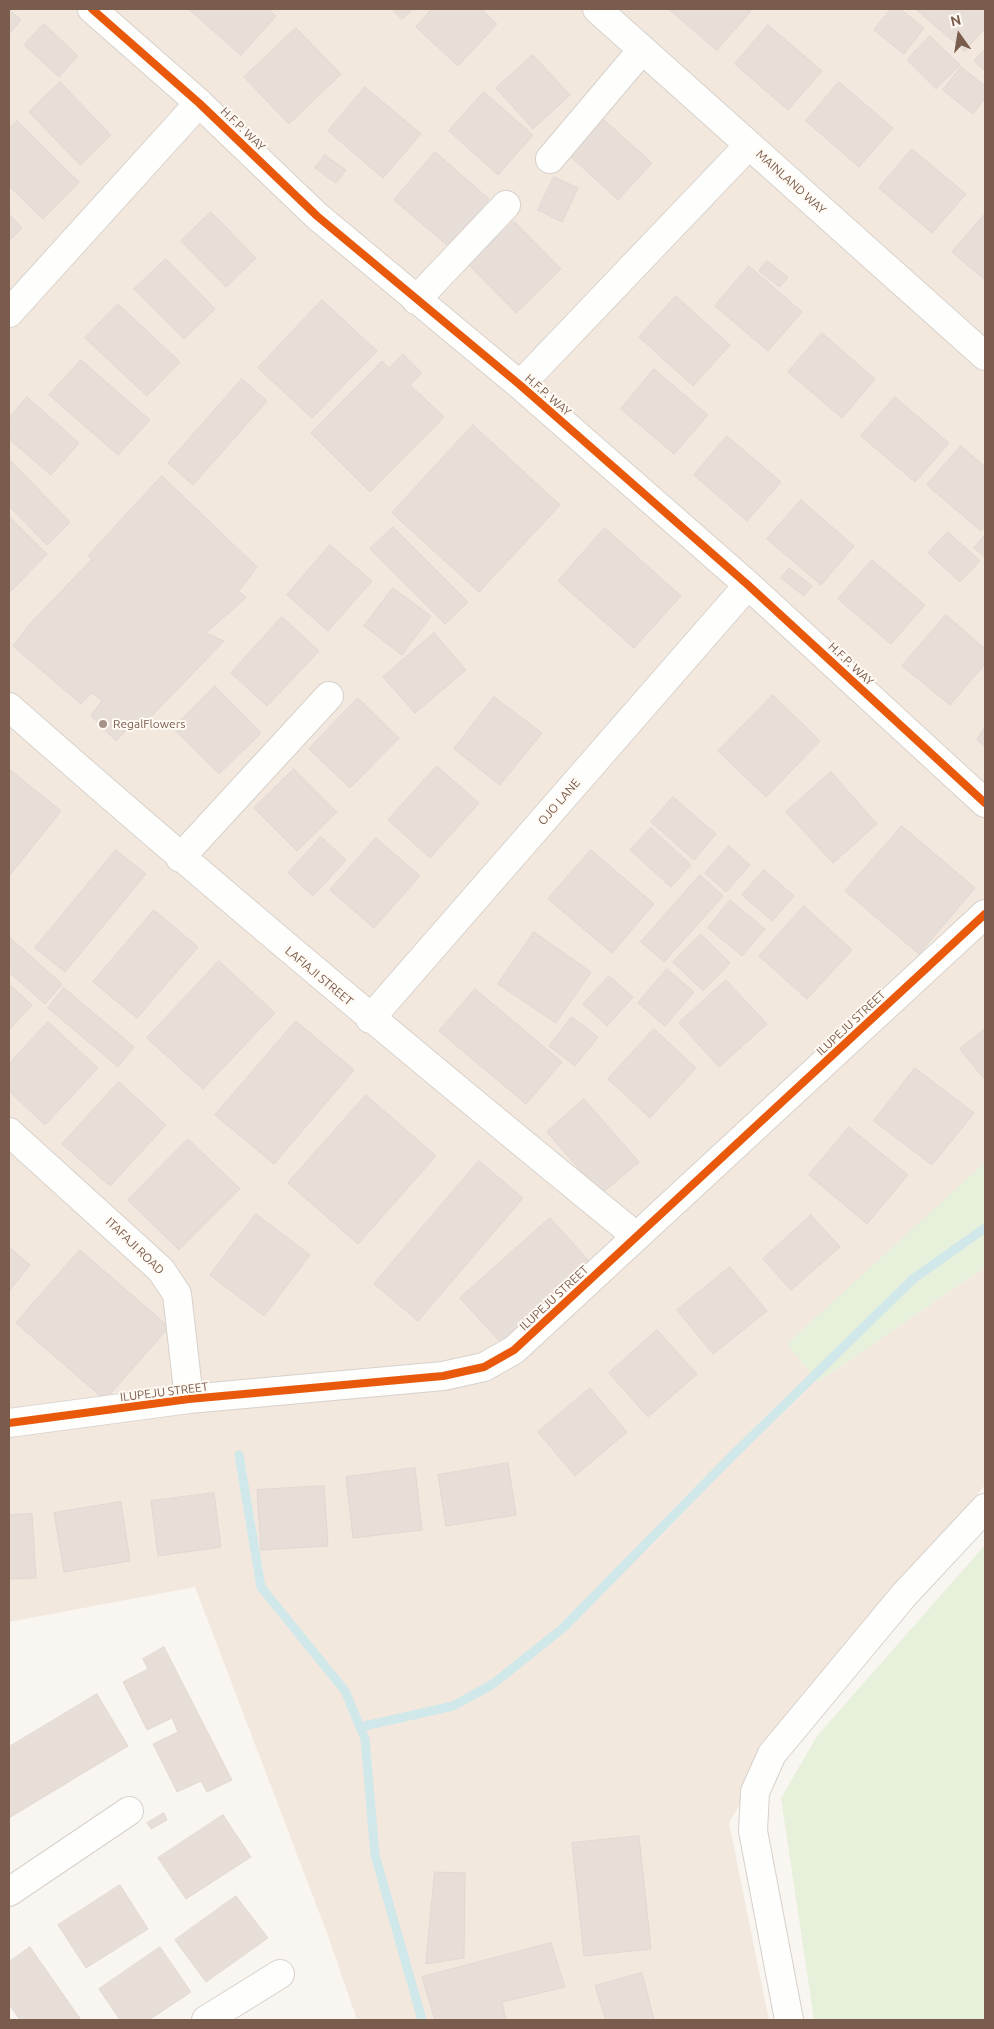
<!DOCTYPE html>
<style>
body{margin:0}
#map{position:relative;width:994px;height:2029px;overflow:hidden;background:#f9f5f0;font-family:Ubuntu,sans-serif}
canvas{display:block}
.frame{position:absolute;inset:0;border:10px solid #7a5c4d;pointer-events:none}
.north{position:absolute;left:934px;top:10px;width:50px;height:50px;-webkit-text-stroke:4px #fffaf3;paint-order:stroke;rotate:347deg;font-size:14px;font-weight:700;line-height:20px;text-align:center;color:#7a5c4d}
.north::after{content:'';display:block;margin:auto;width:18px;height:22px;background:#7a5c4d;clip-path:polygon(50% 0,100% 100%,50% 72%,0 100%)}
</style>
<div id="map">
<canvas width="994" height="2029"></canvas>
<div class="frame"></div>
<div class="north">N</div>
</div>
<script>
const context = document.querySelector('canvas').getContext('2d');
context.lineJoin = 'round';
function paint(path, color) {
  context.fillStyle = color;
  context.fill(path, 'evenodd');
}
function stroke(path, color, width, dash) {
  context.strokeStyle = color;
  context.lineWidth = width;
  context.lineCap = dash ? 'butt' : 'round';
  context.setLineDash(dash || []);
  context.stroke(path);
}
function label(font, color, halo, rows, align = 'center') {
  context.font = font + ' Ubuntu,sans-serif';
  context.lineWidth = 4;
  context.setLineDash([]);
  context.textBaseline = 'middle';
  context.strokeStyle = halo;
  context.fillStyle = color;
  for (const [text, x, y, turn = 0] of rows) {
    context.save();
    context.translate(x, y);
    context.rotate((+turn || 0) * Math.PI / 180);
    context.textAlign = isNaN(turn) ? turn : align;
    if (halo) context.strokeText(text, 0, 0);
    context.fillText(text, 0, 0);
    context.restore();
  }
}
const residential = new Path2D(`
 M 9,9 L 985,9 L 985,1166 L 787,1344 L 818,1382 L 985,1267 L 985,1485 L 779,1738 L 729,1823 L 769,2020 L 357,2020 L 327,1933 L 195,1587 L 9,1622 Z`);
const green = new Path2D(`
 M 985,1162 L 985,1267 L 818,1382 L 787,1344 Z
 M 985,1545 L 985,2020 L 814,2020 L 781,1798 L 817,1736 Z`);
const stream = new Path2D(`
 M 239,1455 L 261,1587 L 345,1691 L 365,1739 L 375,1855 L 422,2020
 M 360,1727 L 453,1706 L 493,1684 L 563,1628 L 733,1455 L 913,1279 L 985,1228`);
const building = new Path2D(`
 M 189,9 L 268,9 L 276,16 L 241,55 Z
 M 392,9 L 413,9 L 402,19 Z
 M 432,9 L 481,9 L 497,24 L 458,66 L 416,27 Z
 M 669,9 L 748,9 L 751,11 L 717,50 Z
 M 891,9 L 900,9 L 924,28 L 904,54 L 874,30 Z
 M 916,9 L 985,9 L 985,28 L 965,51 Z
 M 9,10 L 21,20 L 9,34 Z
 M 44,24 L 78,56 L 59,77 L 24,45 Z
 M 768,25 L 822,71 L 788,110 L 735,64 Z
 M 296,28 L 341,74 L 289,124 L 244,77 Z
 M 930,36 L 960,65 L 936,89 L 907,60 Z
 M 985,49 L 985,71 L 974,61 Z
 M 533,55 L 570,95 L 533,129 L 496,88 Z
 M 961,67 L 985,86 L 985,98 L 973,114 L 943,90 Z
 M 60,82 L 111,135 L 80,165 L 29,112 Z
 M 839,82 L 893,128 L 859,167 L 806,121 Z
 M 365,87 L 421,134 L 383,178 L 328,131 Z
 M 484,92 L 533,135 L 498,175 L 449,131 Z
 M 603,119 L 652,163 L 618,200 L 570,156 Z
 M 17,121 L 79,182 L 43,219 L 9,186 L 9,129 Z
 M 912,149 L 966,194 L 932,233 L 879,188 Z
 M 435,152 L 489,199 L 448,246 L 394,200 Z
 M 325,155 L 346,170 L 336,183 L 315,168 Z
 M 554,177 L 578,188 L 562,222 L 538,210 Z
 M 211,212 L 256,258 L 226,287 L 181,241 Z
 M 9,214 L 22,228 L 9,241 Z
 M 985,214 L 985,280 L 952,252 Z
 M 514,221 L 561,269 L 516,313 L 469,265 Z
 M 166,259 L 215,309 L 184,339 L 134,289 Z
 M 767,261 L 788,277 L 780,287 L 759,271 Z
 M 749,266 L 802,312 L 768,351 L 715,306 Z
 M 676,296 L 730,345 L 693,386 L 639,337 Z
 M 322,300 L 377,351 L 312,418 L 258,368 Z
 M 118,304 L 180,362 L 147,396 L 85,338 Z
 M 822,333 L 875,379 L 842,418 L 788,372 Z
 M 403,354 L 422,373 L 410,385 L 444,417 L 370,492 L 311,433 L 382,361 L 389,368 Z
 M 81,360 L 150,420 L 118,455 L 49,395 Z
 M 654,369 L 708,415 L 674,454 L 621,409 Z
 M 242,379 L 267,401 L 193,485 L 168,463 Z
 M 27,397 L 79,443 L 51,475 L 9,439 L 9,418 Z
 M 895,397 L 949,443 L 915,482 L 861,436 Z
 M 473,425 L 560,505 L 479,592 L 392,513 Z
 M 727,436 L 781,482 L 747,521 L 694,475 Z
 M 961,446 L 985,467 L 985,526 L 981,531 L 927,485 Z
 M 9,459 L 70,522 L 47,545 L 9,506 Z
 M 162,476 L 257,567 L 239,591 L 246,598 L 206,633 L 224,641 L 138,730 L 132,724 L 116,741 L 91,716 L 102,700 L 92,693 L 81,704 L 13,646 L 28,626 L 92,559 L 88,556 Z
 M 801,500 L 854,546 L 821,585 L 767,539 Z
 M 9,516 L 47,554 L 9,593 Z
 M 393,527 L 468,602 L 445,624 L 370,549 Z
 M 605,528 L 681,596 L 634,648 L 558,581 Z
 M 948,532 L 980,561 L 960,582 L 928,553 Z
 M 985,535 L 985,557 L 974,548 Z
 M 330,545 L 372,581 L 328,631 L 287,595 Z
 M 872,560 L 925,605 L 891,644 L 838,599 Z
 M 789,568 L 812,586 L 804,596 L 781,578 Z
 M 393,588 L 431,616 L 402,655 L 364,626 Z
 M 946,615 L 985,649 L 985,664 L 950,705 L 902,666 Z
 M 282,617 L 319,651 L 267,706 L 231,673 Z
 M 434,633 L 466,670 L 415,713 L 383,677 Z
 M 215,686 L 261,733 L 219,774 L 173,728 Z
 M 773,695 L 820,741 L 766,797 L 718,751 Z
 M 494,697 L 542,733 L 500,785 L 454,749 Z
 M 358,698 L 399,738 L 350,788 L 309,749 Z
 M 985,727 L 985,746 L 977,740 Z
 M 437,766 L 479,803 L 430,858 L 388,820 Z
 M 9,769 L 61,811 L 9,876 Z
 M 294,769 L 337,812 L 297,851 L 254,808 Z
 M 831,772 L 877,824 L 833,863 L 786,812 Z
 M 673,797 L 716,834 L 694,860 L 651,822 Z
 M 902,826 L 975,888 L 919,954 L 845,891 Z
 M 651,828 L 691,865 L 671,887 L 630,850 Z
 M 321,837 L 346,860 L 313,896 L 288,873 Z
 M 376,838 L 420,876 L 374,928 L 330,890 Z
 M 729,846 L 750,865 L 726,892 L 705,873 Z
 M 116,850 L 146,874 L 65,972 L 35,948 Z
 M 591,850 L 654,904 L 612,953 L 548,899 Z
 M 764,870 L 794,896 L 772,921 L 742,895 Z
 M 700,875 L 723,896 L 664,962 L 641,942 Z
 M 730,900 L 765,929 L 742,956 L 708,928 Z
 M 804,906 L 852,950 L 807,999 L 759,956 Z
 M 154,910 L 198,947 L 137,1018 L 93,982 Z
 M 534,932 L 591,972 L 556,1023 L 498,984 Z
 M 701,934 L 730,963 L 703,991 L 673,962 Z
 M 9,937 L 62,984 L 45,1004 L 9,972 Z
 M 219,961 L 275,1013 L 203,1089 L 147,1038 Z
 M 667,969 L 694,992 L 665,1026 L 638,1003 Z
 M 609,976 L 633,997 L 607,1026 L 583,1004 Z
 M 726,980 L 767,1024 L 719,1067 L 679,1023 Z
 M 9,984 L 32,1005 L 9,1030 Z
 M 64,988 L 134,1047 L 118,1067 L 48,1008 Z
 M 475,989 L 562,1062 L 526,1104 L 439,1031 Z
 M 572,1017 L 598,1037 L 575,1066 L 549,1046 Z
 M 296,1021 L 354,1070 L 274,1164 L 215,1115 Z
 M 48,1022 L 98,1068 L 45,1125 L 9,1091 L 9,1064 Z
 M 654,1029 L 696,1068 L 650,1118 L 608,1079 Z
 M 985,1029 L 985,1080 L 960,1049 Z
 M 915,1068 L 974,1113 L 932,1165 L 874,1121 Z
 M 119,1082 L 166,1125 L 110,1186 L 62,1144 Z
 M 366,1095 L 436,1156 L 358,1244 L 288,1183 Z
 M 584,1099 L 639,1162 L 601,1194 L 547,1132 Z
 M 849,1127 L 908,1175 L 867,1224 L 809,1175 Z
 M 188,1139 L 240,1189 L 179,1250 L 128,1200 Z
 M 479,1161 L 523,1198 L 418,1321 L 374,1284 Z
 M 256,1214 L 310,1255 L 264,1316 L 210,1275 Z
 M 811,1215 L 840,1247 L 791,1290 L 763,1259 Z
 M 550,1218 L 590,1262 L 501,1343 L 460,1298 Z
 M 9,1247 L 30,1265 L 9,1291 Z
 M 80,1250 L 169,1327 L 105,1400 L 16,1323 Z
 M 730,1267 L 767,1311 L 713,1354 L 677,1310 Z
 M 657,1330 L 697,1374 L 648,1417 L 609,1373 Z
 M 590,1388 L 627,1432 L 575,1476 L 538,1432 Z
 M 508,1463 L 516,1515 L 446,1526 L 438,1475 Z
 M 415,1468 L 422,1530 L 353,1538 L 346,1477 Z
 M 324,1486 L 328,1546 L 261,1550 L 257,1490 Z
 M 214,1493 L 221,1547 L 158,1556 L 151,1501 Z
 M 121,1502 L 130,1561 L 64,1572 L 54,1513 Z
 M 32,1514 L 36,1578 L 9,1579 L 9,1515 Z
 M 164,1647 L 232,1780 L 207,1792 L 201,1781 L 177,1792 L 153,1744 L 178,1732 L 172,1718 L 147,1730 L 123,1682 L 148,1669 L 143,1659 Z
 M 97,1694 L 128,1746 L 9,1818 L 9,1747 Z
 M 164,1813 L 167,1820 L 151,1829 L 147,1823 Z
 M 223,1815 L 251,1857 L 186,1899 L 158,1858 Z
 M 639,1836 L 651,1949 L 584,1956 L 572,1843 Z
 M 435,1872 L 465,1873 L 464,1958 L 426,1964 Z
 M 120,1885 L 148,1929 L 86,1968 L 58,1925 Z
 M 236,1896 L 268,1938 L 206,1982 L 175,1940 Z
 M 551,1943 L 565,1987 L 502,2002 L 506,2020 L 435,2020 L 422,1977 Z
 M 30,1947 L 81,2020 L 20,2020 L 9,2004 L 9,1962 Z
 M 160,1947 L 191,1992 L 149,2020 L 120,2020 L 99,1989 Z
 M 642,1973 L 654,2020 L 606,2020 L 595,1986 Z`);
const minor = new Path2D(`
 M 92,9 L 199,103 L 317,216 L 520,385 L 748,585 L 985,803
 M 597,9 L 985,356
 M 550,159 L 642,50
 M 416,300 L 506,205
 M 9,313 L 199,103
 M 520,385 L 749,145
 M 9,707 C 214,888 424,1063 636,1236
 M 180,858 L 329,696
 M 370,1019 L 748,585
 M 9,1132 L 161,1270 L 177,1294 L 189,1399
 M 9,1423 L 189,1399 L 443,1376 L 484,1367 L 514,1350 L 985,914
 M 9,1892 L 129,1811
 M 206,2020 L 280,1974
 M 789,2020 L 753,1831 L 755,1792 L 772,1754 L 904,1595 L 985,1508`);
const cycleway = new Path2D(`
 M 92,9 L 199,103 L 317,216 L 520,385 L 748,585 L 985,803
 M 9,1423 L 189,1399 L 443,1376 L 484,1367 L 514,1350 L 985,914`);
const markers = [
 [103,724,5,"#a69286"]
];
const streetNames = [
 ["H.F.P. WAY",243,129,44],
 ["MAINLAND WAY",791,182,42],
 ["H.F.P. WAY",548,395,41],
 ["H.F.P. WAY",851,664,43],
 ["OJO LANE",559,802,-49],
 ["LAFIAJI STREET",319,976,40],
 ["ILUPEJU STREET",851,1023,-43],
 ["ITAFAJI ROAD",135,1246,44],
 ["ILUPEJU STREET",554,1298,-43],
 ["ILUPEJU STREET",164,1392,-7]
];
const poiNames = [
 ["RegalFlowers",113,724]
];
paint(residential, '#f2e8de');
paint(green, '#e7f0db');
stroke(stream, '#d0e8ea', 9);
paint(building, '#e6ded7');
stroke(building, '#e2d8d2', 1);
stroke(minor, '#d7d1cb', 30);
stroke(minor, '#fefefd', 28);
stroke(cycleway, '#e8590c', 8);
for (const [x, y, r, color] of markers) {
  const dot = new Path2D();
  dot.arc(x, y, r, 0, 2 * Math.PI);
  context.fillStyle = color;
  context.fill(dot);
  stroke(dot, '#fffaf3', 2);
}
label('12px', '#7a5c4d', '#fffaf3', streetNames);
label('12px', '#7a5c4d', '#fffaf3', poiNames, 'left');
</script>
